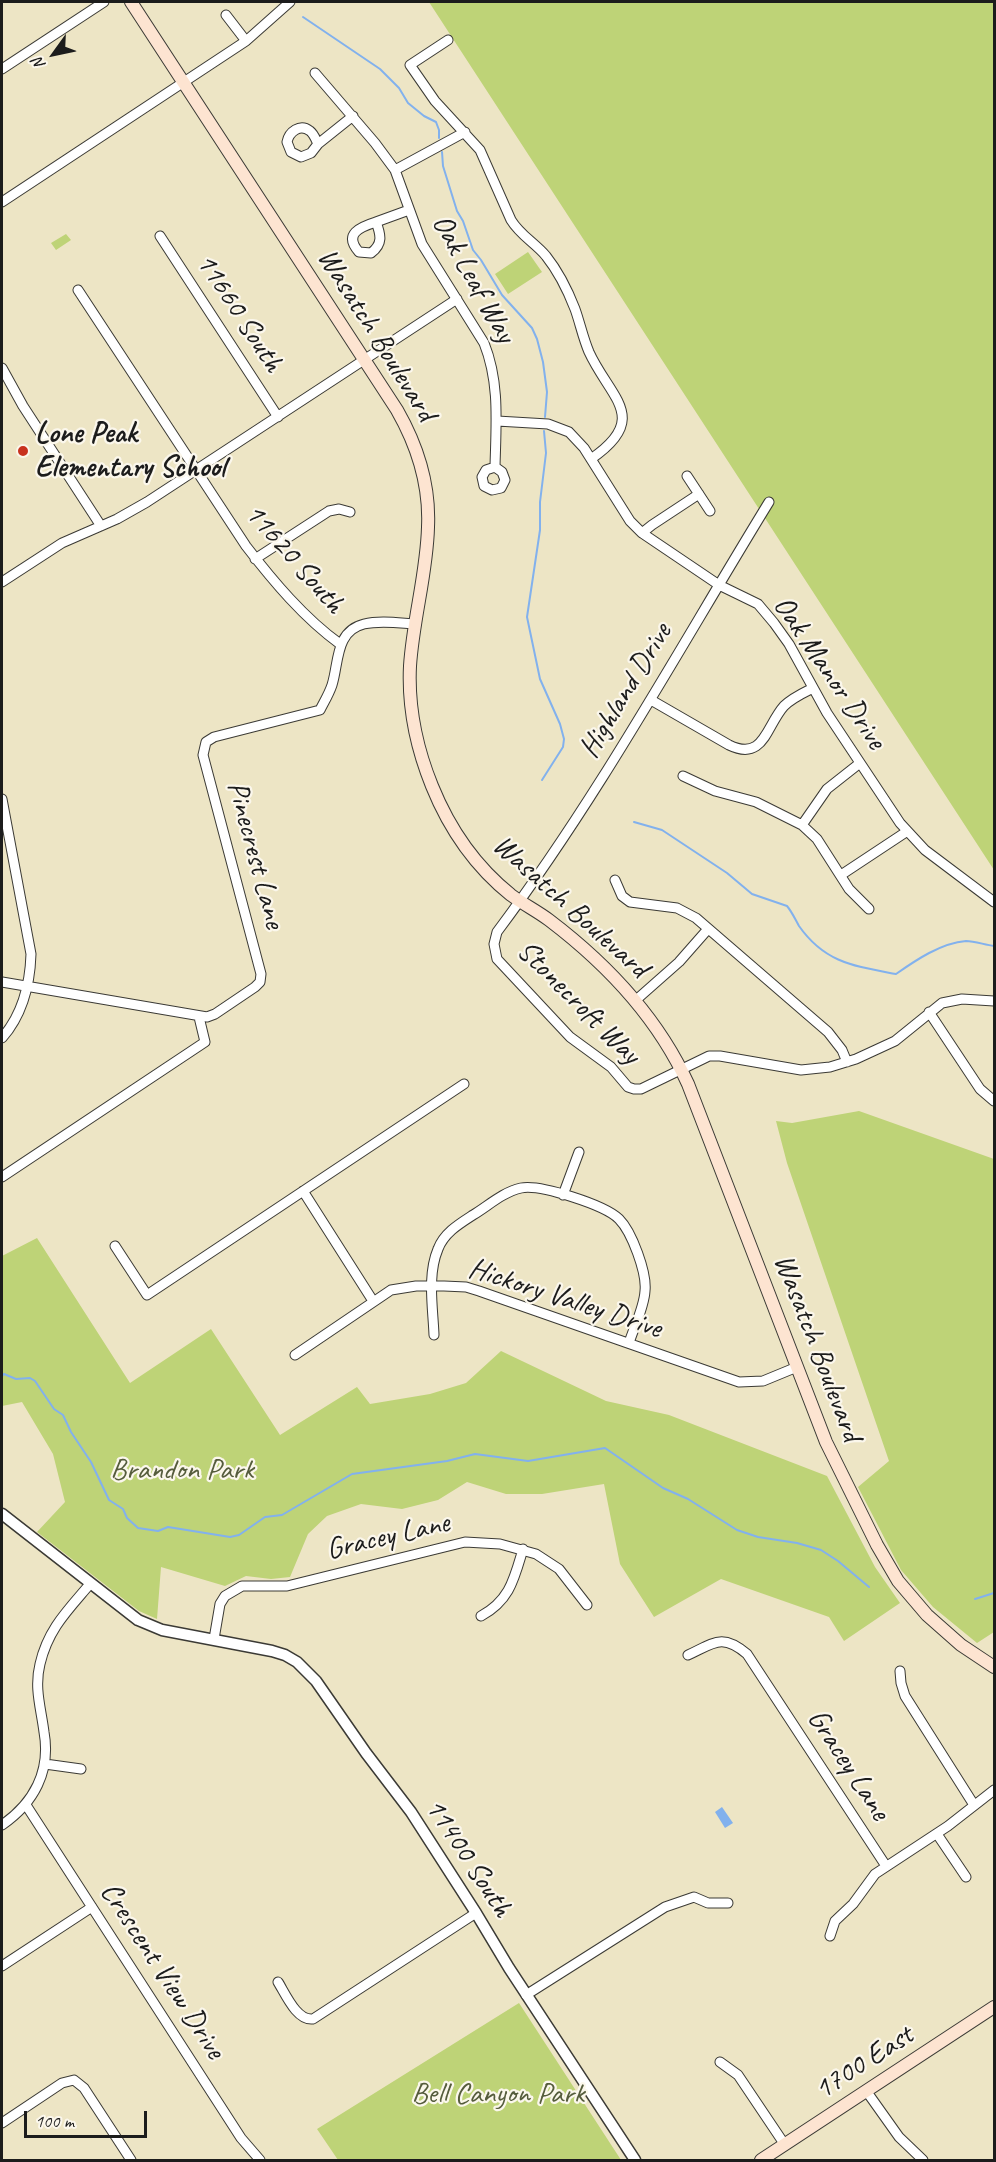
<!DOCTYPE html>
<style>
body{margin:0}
#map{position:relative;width:996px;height:2162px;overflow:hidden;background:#ede5c5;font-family:Caveat,sans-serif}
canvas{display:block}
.frame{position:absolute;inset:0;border:3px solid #1c1c1c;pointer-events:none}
.north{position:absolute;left:24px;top:24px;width:60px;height:60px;-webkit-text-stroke:4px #fbf7ec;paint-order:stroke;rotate:237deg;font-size:16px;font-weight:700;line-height:24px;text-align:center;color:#1c1c1c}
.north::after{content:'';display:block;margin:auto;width:21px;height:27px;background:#1c1c1c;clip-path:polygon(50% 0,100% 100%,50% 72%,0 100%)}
.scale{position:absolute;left:24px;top:2111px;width:123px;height:27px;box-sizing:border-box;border:3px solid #1c1c1c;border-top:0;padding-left:8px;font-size:18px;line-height:21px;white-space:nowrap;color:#1c1c1c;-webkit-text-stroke:4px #fbf7ec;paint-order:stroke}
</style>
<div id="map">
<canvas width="996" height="2162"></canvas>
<div class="frame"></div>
<div class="north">N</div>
<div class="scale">100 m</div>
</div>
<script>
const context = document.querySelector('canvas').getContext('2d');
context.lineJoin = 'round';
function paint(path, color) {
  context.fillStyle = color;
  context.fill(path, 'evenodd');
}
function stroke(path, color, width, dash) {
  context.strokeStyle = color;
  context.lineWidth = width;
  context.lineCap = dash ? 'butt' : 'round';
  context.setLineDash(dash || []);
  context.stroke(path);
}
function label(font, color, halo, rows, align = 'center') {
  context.font = font + ' Caveat,sans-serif';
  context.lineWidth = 4.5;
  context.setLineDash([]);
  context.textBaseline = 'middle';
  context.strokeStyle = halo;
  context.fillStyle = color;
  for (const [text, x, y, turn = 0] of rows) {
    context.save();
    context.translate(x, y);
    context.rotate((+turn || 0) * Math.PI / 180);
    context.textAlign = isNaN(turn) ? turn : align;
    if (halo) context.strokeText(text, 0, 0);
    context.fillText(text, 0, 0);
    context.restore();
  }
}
const green = new Path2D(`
 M 429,2 L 994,2 L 994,870 Z
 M 66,234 L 71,240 L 56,250 L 51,243 Z
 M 528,252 L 542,272 L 508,294 L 495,274 Z
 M 859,1111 L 994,1159 L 994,1632 L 977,1643 L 933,1607 L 901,1570 L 858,1487 L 889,1461 L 787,1163 L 776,1121 L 792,1123 Z
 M 37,1238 L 130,1383 L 211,1329 L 280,1435 L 357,1387 L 370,1404 L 430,1394 L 466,1383 L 501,1351 L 606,1401 L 669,1415 L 827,1476 L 875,1567 L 900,1603 L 844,1641 L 829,1617 L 721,1579 L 654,1617 L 620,1564 L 604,1484 L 542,1494 L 506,1494 L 467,1482 L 438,1500 L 402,1509 L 361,1504 L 327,1516 L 308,1534 L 290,1577 L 271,1579 L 246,1576 L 225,1586 L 161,1567 L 157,1619 L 139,1611 L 37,1532 L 65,1502 L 53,1454 L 22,1402 L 2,1406 L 2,1256 Z
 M 519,2003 L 621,2160 L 338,2160 L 317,2129 Z`);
const water = new Path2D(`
 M 722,1807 L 733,1823 L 725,1828 L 715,1812 Z`);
const stream = new Path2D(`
 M 303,17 L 380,69 L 399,88 L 408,103 L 424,116 L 436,122 L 439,130 L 439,138
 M 442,152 L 443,166 L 457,211 L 463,221 L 473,250 L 481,260 L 502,295 L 532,328 L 537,339 L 543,362 L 547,392 L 545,417
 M 542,780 L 563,747 L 564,739 L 560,724 L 540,679 L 527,617 L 540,530 L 540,502 L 546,453 L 544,431
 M 634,822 L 662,830 L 727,873 L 752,894 L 787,906 C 792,912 795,919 799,926 C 825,963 854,966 896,974 C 916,960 941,943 966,941 C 975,941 985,945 994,946
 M 2,1376 L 4,1374 L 16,1379 L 30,1378 L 35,1381 L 54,1409 L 63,1415 L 71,1432 L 91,1462 L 109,1500 L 123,1509 L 127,1518 L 138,1528 L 158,1531 L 168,1527 L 230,1537 L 239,1535 L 265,1517 L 282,1515 L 352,1474 L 447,1461 L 475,1454 L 528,1461 L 605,1448 L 663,1488 L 688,1499 L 737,1530 L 758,1537 L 797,1543 L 821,1550 L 838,1561 L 869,1587
 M 975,1599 L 994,1593`);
const minor = new Path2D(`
 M 226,15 L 246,41
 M 448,40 L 410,65 L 435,101 L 480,150 L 511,220 C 520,235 535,243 546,256 C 558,271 568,291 575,309 C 580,323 583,338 589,352 C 610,398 651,418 591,459
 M 2,69 L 104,2
 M 315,73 L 375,143 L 395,170 L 422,244 L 484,343 C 500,383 496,424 495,467 L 486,470 L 482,477 L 484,486 L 492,490 L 501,488 L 505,480 L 502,472 L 495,467
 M 318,144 L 311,153 L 301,157 L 291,152 L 287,142 C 289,132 300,123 310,131 C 314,134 316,140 318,144 L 353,116
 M 395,170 L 465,132
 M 2,202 L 246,41 L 290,2
 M 376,222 C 360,227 343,234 359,252 L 371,253 C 383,244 381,235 376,222 L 409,210
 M 160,236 L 278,417
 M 78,290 L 246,546 C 273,581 304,618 340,644
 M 2,368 L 23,406 L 101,526
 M 497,421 L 548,424 L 569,432 L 584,448 L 630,521 L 642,533 L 719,585 L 758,604 L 774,623 L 789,644 L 827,713 L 900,823 L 925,850 L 994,902
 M 687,476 L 710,511
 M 769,502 C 680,647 599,796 497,932 L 494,944 L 497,959 L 570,1037 L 611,1067 L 628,1087 L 634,1089 L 641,1089 L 709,1056 L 720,1056 L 801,1070 L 830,1067 L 856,1059 L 895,1041 L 942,1003 L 962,999 L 994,1001
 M 642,533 L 652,525 L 699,494
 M 255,559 L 329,511 L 339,509 L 350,512
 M 2,582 L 62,543 L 117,519 L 147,502 L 457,299
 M 651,700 L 729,745 C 764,762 766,726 784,706 C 792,698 803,693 813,688
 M 683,776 L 715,791 L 756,802 L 802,825 L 817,839 L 849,889 L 869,909
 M 2,799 L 31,954 C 30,985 23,1014 2,1038
 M 802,825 L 827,789 L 860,763
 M 841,875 L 906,832
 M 615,880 L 622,896 L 630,902 L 677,908 L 696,918 L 828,1032 L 842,1050 L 847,1062
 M 2,982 L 207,1017 L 215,1014 L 255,987 L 260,982 L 261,974 L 203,755 L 206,742 L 214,737 L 320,710 C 324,702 329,694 332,685 C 339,663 335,631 364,624 C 380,620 399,623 415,624
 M 636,1000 L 679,962 L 708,929
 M 929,1012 L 980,1089 L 994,1101
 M 2,1177 L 205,1042 L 199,1017
 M 303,1191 L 373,1301
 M 563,1195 L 579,1152
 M 115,1246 L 147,1295 L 464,1084
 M 434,1335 C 433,1308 427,1275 438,1249 C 444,1233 459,1224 473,1215 C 488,1206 503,1192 521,1188 C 540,1184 605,1205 619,1219 C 632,1232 647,1273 645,1291 C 644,1308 634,1327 629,1343
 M 295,1355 L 391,1290 L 416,1286 L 444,1286 L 466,1287 L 479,1291 L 739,1382 L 763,1381 L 797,1367
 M 481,1616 C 510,1600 514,1579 523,1549
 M 214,1639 L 220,1604 L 225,1596 L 242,1586 L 287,1586 L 465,1542 L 500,1544 L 536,1554 L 559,1569 L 587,1605
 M 688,1655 C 714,1643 722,1633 747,1654 L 886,1866
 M 900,1671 L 901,1683 L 905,1696 L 974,1805
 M 45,1764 L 81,1769
 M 26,1805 L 241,2138 L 260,2160
 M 2,1825 C 34,1803 51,1771 44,1732 C 41,1708 34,1688 40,1664 C 48,1629 68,1610 90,1584
 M 937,1834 L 966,1877
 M 830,1936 L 835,1921 L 853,1904 L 875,1874 L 948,1826 L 994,1790
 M 2,1966 L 92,1907
 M 278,1982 C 286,1995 297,2021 313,2019 L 476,1913
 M 526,1995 L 665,1907 L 694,1897 L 708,1903 L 728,1903
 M 720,2062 L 738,2075 L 785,2145
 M 867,2092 L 899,2137 L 923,2160
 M 2,2123 L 62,2083 L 74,2080 L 84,2088 L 131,2160`);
const tertiary = new Path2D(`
 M 2,1514 L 138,1620 L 162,1630 L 272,1651 L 285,1655 L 297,1662 L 316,1681 L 366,1753 L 411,1812 L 476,1913 L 509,1968 L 635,2160`);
const secondary = new Path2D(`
 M 131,2 L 397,410 C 417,445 430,485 428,527 C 427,573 413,619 410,666 C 408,706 417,749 432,786 C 449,828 476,867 511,895 C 523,904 537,911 549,920 C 607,964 658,1018 688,1084 L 826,1442 L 877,1545 L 898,1581 L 927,1615 L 961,1645 L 994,1667
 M 761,2160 L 994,2007`);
const markers = [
 [23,451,6,"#c8321e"]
];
const streetNames = [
 ["Oak Leaf Way",473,279,61],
 ["11660 South",239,313,57],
 ["Wasatch Boulevard",376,335,58],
 ["11620 South",294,559,49],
 ["Oak Manor Drive",829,673,56],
 ["Highland Drive",626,691,-59],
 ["Pinecrest Lane",255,855,75],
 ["Wasatch Boulevard",570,907,42],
 ["Stonecroft Way",578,1003,45],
 ["Hickory Valley Drive",565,1299,18],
 ["Wasatch Boulevard",817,1348,69],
 ["Gracey Lane",388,1537,-13],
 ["Gracey Lane",848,1765,57],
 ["11400 South",468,1858,57],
 ["Crescent View Drive",162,1971,57],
 ["1700 East",864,2063,-33]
];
const poiNames = [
 ["Lone Peak",35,434],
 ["Elementary School",35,468]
];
const parkNames = [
 ["Brandon Park",182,1470],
 ["Bell Canyon Park",498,2094]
];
paint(green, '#bed377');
paint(water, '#82b1ed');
stroke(stream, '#82b1ed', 2);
stroke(minor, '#3b3a35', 11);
stroke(tertiary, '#3b3a35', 13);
stroke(secondary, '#3b3a35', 14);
stroke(minor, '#fff', 9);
stroke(tertiary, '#fff', 10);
stroke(secondary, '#fde4d1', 12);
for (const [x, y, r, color] of markers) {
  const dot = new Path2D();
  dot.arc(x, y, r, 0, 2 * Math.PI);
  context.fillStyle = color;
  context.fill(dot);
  stroke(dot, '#fbf7ec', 2);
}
label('30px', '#1c1c1c', '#fbf7ec', streetNames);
label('bold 30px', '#1c1c1c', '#fbf7ec', poiNames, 'left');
label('30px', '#555c3c', '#fbf7ec', parkNames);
</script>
